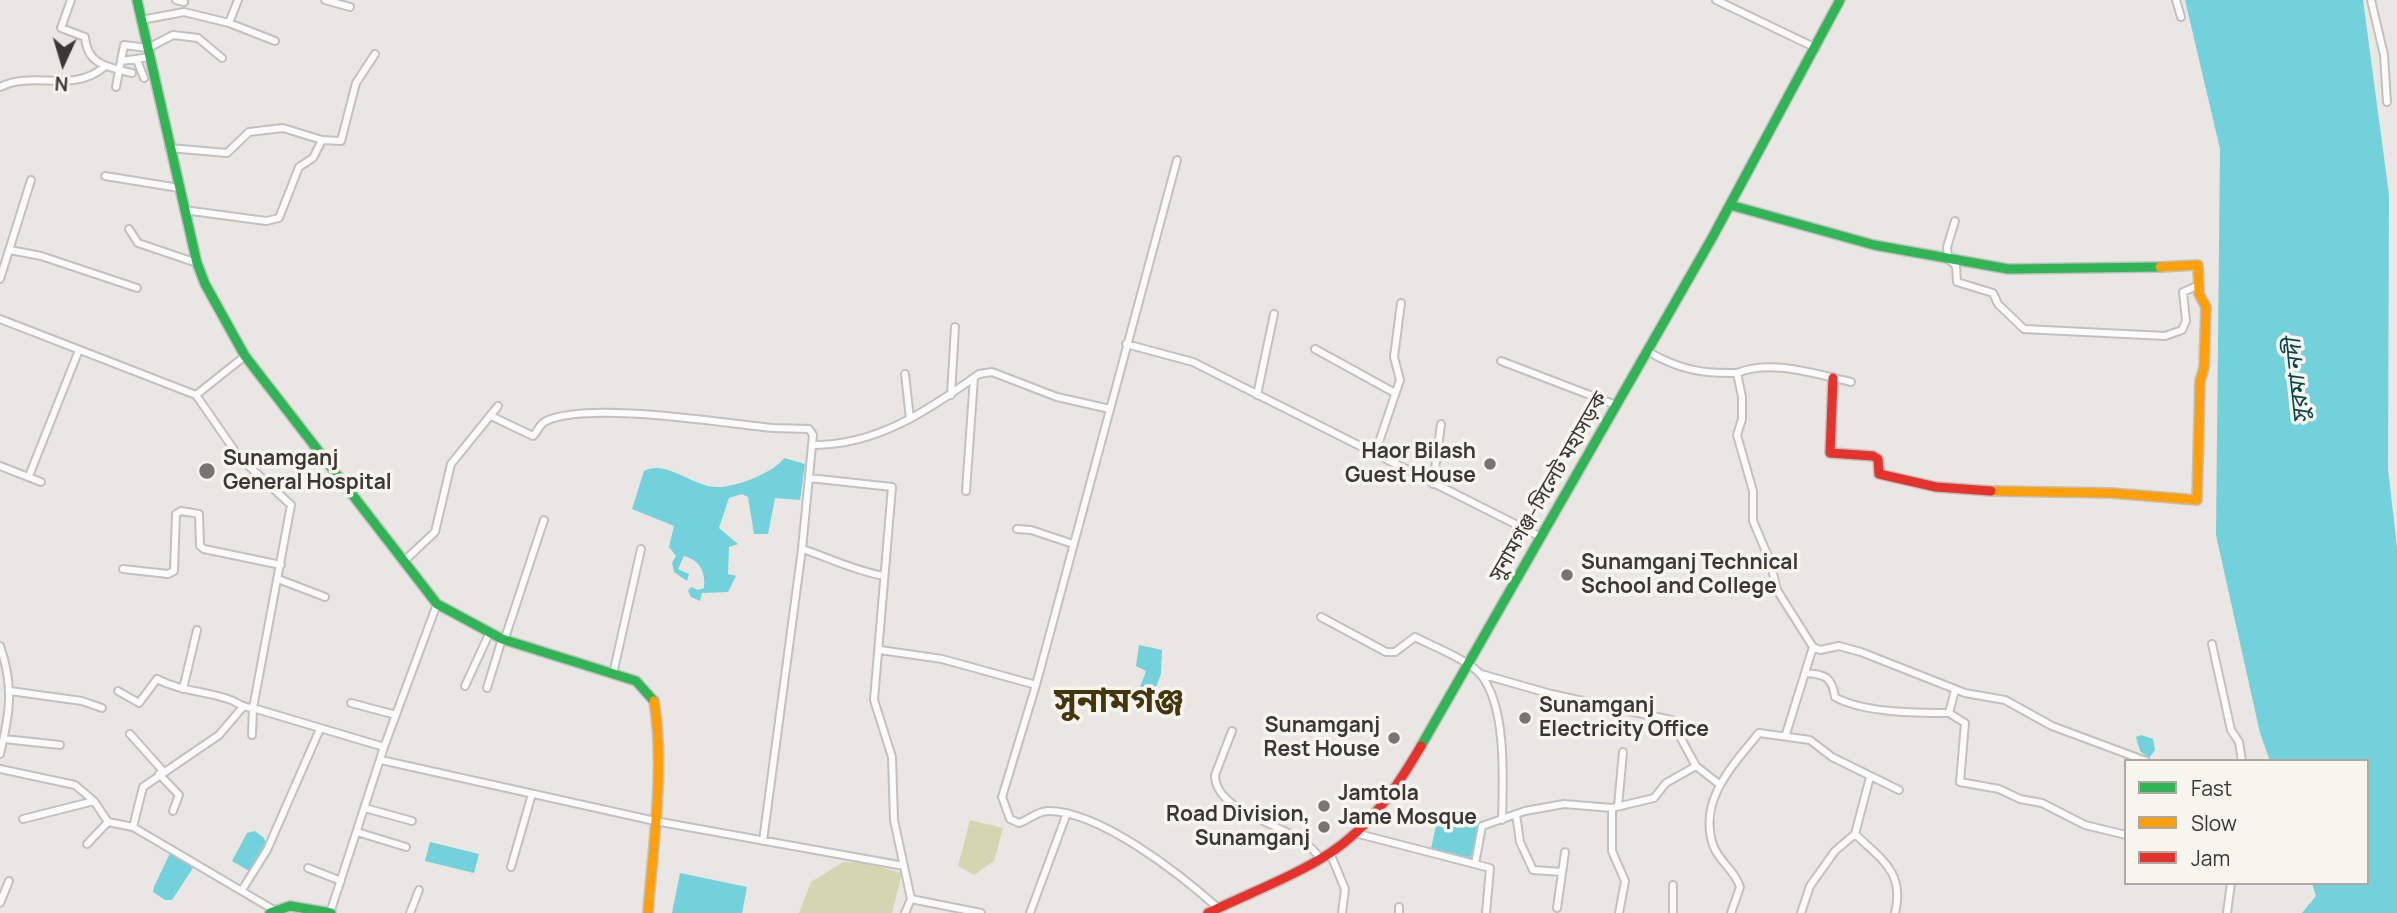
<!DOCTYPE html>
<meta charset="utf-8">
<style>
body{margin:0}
#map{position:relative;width:2397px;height:913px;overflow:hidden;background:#e9e6e3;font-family:Manrope,sans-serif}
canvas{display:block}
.legend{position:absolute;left:2124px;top:759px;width:245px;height:126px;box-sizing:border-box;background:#f8f4ee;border:2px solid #aca9a4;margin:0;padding:9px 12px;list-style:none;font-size:21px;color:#3a3836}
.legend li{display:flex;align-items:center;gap:14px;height:35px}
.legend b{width:35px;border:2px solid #aca9a4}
.north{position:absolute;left:28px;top:28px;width:70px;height:70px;-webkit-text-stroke:5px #f8f4ee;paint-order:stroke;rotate:184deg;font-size:19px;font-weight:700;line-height:28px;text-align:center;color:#3a3836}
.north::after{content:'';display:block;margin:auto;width:24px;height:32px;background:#3a3836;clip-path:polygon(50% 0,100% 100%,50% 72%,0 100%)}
</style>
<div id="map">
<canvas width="2397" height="913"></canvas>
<ul class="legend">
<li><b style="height:9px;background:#30b455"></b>Fast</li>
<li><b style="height:9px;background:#ff9f0a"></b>Slow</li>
<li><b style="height:9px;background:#e5322d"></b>Jam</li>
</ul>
<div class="north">N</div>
</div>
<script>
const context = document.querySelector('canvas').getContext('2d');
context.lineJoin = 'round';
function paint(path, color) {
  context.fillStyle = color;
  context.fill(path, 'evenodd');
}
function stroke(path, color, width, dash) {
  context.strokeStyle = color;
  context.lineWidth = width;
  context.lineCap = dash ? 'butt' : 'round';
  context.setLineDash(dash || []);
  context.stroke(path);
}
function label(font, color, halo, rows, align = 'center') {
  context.font = font + ' Manrope,"Noto Sans Bengali",sans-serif';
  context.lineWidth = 7;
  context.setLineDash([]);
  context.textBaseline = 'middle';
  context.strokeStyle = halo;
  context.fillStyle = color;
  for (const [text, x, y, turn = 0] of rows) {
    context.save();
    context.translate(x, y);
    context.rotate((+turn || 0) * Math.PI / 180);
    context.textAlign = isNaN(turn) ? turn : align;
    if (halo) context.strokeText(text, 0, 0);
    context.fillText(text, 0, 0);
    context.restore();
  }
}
const green = new Path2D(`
 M 970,820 L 1003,828 L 994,861 L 974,875 L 958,866 Z
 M 843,862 L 865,863 L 902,873 L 892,913 L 799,913 L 811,882 Z`);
const water = new Path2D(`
 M 2185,0 L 2363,0 L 2389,195 L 2388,469 L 2397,547 L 2397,913 L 2302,913 L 2316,896 L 2312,883 L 2367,883 L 2367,761 L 2270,761 L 2260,733 L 2216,535 L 2220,149 Z
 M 784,458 L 805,464 L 800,500 L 775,498 L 768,534 L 754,534 L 748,497 L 742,494 L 729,498 L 719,528 L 738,544 L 729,547 L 728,574 L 736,576 L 728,592 L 702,593 L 700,601 L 691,597 L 688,591 L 691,587 L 698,590 L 704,588 C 706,573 700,560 684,556 L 678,569 L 689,574 L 687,581 L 674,572 L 672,563 L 676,556 L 669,547 L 674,526 L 632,509 L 644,471 C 665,459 694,487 716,487 C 734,488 774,473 784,458 Z
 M 1139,645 L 1162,650 L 1161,674 L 1148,707 L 1134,703 L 1146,671 L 1136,666 Z
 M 2141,735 L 2153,739 L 2155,750 L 2149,758 L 2140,751 L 2136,737 Z
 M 1439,811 L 1480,821 L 1471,858 L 1431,849 Z
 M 255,831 L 264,838 L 266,844 L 251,872 L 232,861 L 247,833 Z
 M 430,842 L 479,854 L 474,873 L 425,861 Z
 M 179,850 L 190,855 L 193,868 L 172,900 L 165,900 L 153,892 L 154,887 L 170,853 Z
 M 680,873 L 747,887 L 742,913 L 672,913 Z`);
const street = new Path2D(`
 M 71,0 L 61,28 L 85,37 C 87,65 108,67 132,73
 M 176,0 L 184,2
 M 325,0 L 350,7
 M 1716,0 L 1816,48
 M 2176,0 L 2181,17
 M 2371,0 L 2384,55 L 2387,102
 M 141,20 L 184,12 L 229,23 L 275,41
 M 229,23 L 238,0
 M 137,60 L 144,78
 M 121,61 L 150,57
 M 0,87 C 34,70 73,94 104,67
 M 116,87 L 124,45 L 148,48 L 173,35 L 198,38 L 222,58
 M 169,148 L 227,153 L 249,132 L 283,128 L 322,140
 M 1177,160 L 1036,685 L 1002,797 L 1010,819 L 1019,823 C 1028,820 1038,811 1048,811 C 1100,811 1180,874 1218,908
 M 105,176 L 179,188
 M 184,210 L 266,221 L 279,218 L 299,167 L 313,158 L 322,140 L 341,141 L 356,83 L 375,54
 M 1955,221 L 1947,247 L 1948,259 L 1956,266 L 1957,282 L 1993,293 L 1998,304 L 2024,329 L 2165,336 L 2182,330 L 2186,321 L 2183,292 L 2199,285
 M 129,229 L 138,243 L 197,263
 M 10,250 L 41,256 L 137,288
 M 0,279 L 31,180
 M 0,319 L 196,395 L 239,457 L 291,505 L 253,708 L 252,735
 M 1126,344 L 1193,362 L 1541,537
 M 1315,349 L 1395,393
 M 1647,351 C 1678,369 1701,374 1737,373 L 1742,397 L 1742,419 L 1737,435 L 1753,491 L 1753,521 L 1770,561 L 1777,590 L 1813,647 L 1820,650 L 1839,646 L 1861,652 L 1965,693 L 2005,700 L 2052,726 L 2146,761
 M 1501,361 L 1616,405
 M 1737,373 C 1772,359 1815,374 1851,382
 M 905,374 L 910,419
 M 196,395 L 245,356
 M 951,395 L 955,327
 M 1257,395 L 1274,314
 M 491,416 L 533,436 C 538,432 538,425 546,421 C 588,401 722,423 773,428 L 809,429 L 813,435 L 802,549 L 763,841
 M 812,445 C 876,446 929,410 979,374 L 992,372 L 1057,397 L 1110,409
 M 1375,454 L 1400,380 L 1394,357 L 1401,303
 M 0,466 L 41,482
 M 29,476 L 79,350
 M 809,478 L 892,487 L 874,700 L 892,757 L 894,820 L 911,899 L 905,913
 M 1433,484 L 1441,424
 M 966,491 L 974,378
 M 1017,529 L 1031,530 L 1073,544
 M 802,549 C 830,558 855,571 884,576
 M 403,562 L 435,532 L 451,464 L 498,406
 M 123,569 L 168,574 L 174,571 L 176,514 L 181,511 L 199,514 L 200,546 L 204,549 L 281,565
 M 278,579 L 325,597
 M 1321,617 L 1386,652 L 1395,652 L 1415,637 C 1432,646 1469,660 1481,675 C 1507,708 1503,780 1502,820
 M 505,638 L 544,520
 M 2212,644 L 2231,730 L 2239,742 L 2242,761
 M 0,646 C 14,686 10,713 0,754
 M 880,650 L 942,659 L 1036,685
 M 1805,673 C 1825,674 1832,677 1835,697 C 1863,713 1918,713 1949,713
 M 613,674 L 641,549
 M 1481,674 L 1551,694 L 1671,720 L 1696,766 L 1719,784
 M 465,686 L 489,634
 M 487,688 L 502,639
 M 183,689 L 197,630
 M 1955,690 L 1949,713 L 1965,723 L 1960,782 L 1999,789 L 2020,799 L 2042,803 L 2085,825 L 2126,835
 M 10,691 L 82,701 L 102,708
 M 118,691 L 139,703 L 157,679 C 180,691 204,691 228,699 C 238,702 242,708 253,708 L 384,747
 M 351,703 L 396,715
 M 1232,731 L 1215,775 C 1215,817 1301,824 1320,859
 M 130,734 L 163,771
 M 1786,734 L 1813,647
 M 4,739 L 60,745
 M 381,760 L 655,821 L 904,866
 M 0,769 L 75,785 L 94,801 L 108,822
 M 159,774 L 179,795 L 173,811
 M 1618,806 L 1623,752
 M 365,808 L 412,821
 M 1612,808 L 1612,851 L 1625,881 L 1619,913
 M 1516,814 L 1520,842 L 1533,870 L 1562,872
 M 23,819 L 94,801
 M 133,827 L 143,787 L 219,735 L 242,708
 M 357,832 L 406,847
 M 1355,833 L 1490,868 L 1486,913
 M 1855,834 C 1881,859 1905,872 1895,913
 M 87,844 L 108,822 L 133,827 L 274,910
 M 1330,853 L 1345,889 L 1342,913
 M 1475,864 L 1482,826 L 1525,811 L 1564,804 L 1612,808 L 1654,798 L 1666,783 L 1696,766
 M 511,867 L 532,794
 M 308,868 L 341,881
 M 1673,885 L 1673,913
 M 242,890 L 267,850 L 320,729
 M 911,899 L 981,913
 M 0,903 L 9,881
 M 1399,907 L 1399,913
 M 1557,908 L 1565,852
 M 330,913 L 384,747 L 437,604
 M 410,913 L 419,890
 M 1030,913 L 1067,813
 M 1731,913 L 1740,887 C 1735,870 1719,862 1713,845 C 1698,800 1733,765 1759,733 L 1810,740 L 1832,757 L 1899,790
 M 1801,913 L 1810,886 L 1835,851 L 1855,834 L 1870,777
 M 2227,913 L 2231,883`);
const fast = new Path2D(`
 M 137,0 L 197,263 L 205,284 L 245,356 L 437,604 L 502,639 L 636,681 L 654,701
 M 1730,205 L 1874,245 L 2008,269 L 2160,267
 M 1421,746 L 1712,238 L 1840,0
 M 270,913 L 290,906 L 331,913`);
const slow = new Path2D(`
 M 1991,491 L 2111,493 L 2197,500 L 2200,381 L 2204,368 L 2206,307 L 2199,294 L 2198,265 L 2160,267
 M 648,913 C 653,846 665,767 654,701`);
const jam = new Path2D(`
 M 1833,378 L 1830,453 L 1873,456 L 1878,459 L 1879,474 L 1936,487 L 1991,491
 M 1208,913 C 1247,894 1295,876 1330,853 C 1371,826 1397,787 1421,746`);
const markers = [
 [1490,464,7,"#777573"],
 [207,471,9,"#777573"],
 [1567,575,7,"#777573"],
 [1525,718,7,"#777573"],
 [1394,738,7,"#777573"],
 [1324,806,7,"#777573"],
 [1324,827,7,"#777573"]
];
const poiNames = [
 ["Haor Bilash",1476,452,"right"],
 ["Guest House",1476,476,"right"],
 ["Sunamganj",223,459],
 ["General Hospital",223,483],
 ["Sunamganj Technical",1581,563],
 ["School and College",1581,587],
 ["Sunamganj",1539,706],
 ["Electricity Office",1539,730],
 ["Sunamganj",1380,726,"right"],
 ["Rest House",1380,750,"right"],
 ["Jamtola",1338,794],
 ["Jame Mosque",1338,818],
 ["Road Division,",1310,815,"right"],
 ["Sunamganj",1310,839,"right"]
];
const streetNames = [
 ["সুনামগঞ্জ-সিলেট মহাসড়ক",1549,487,-60]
];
const waterNames = [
 ["সুরমা নদী",2298,381,-96]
];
const townNames = [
 ["সুনামগঞ্জ",1119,702]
];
paint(green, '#d4d6b2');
paint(water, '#73d1db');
stroke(street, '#c2c1bf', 10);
stroke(fast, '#c2c1bf', 12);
stroke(slow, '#c2c1bf', 12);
stroke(jam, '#c2c1bf', 12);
stroke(street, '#fcfbfb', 6);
stroke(fast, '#30b455', 9);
stroke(slow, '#ff9f0a', 9);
stroke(jam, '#e5322d', 9);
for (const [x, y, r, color] of markers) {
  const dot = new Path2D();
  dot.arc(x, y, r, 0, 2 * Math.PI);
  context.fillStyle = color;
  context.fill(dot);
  stroke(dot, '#f8f4ee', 2.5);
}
label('bold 21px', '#3a3836', '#f8f4ee', poiNames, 'left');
label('21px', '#3a3836', '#f8f4ee', streetNames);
label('italic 23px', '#07454c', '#f8f4ee', waterNames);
label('bold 35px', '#43360c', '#f8f4ee', townNames);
</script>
